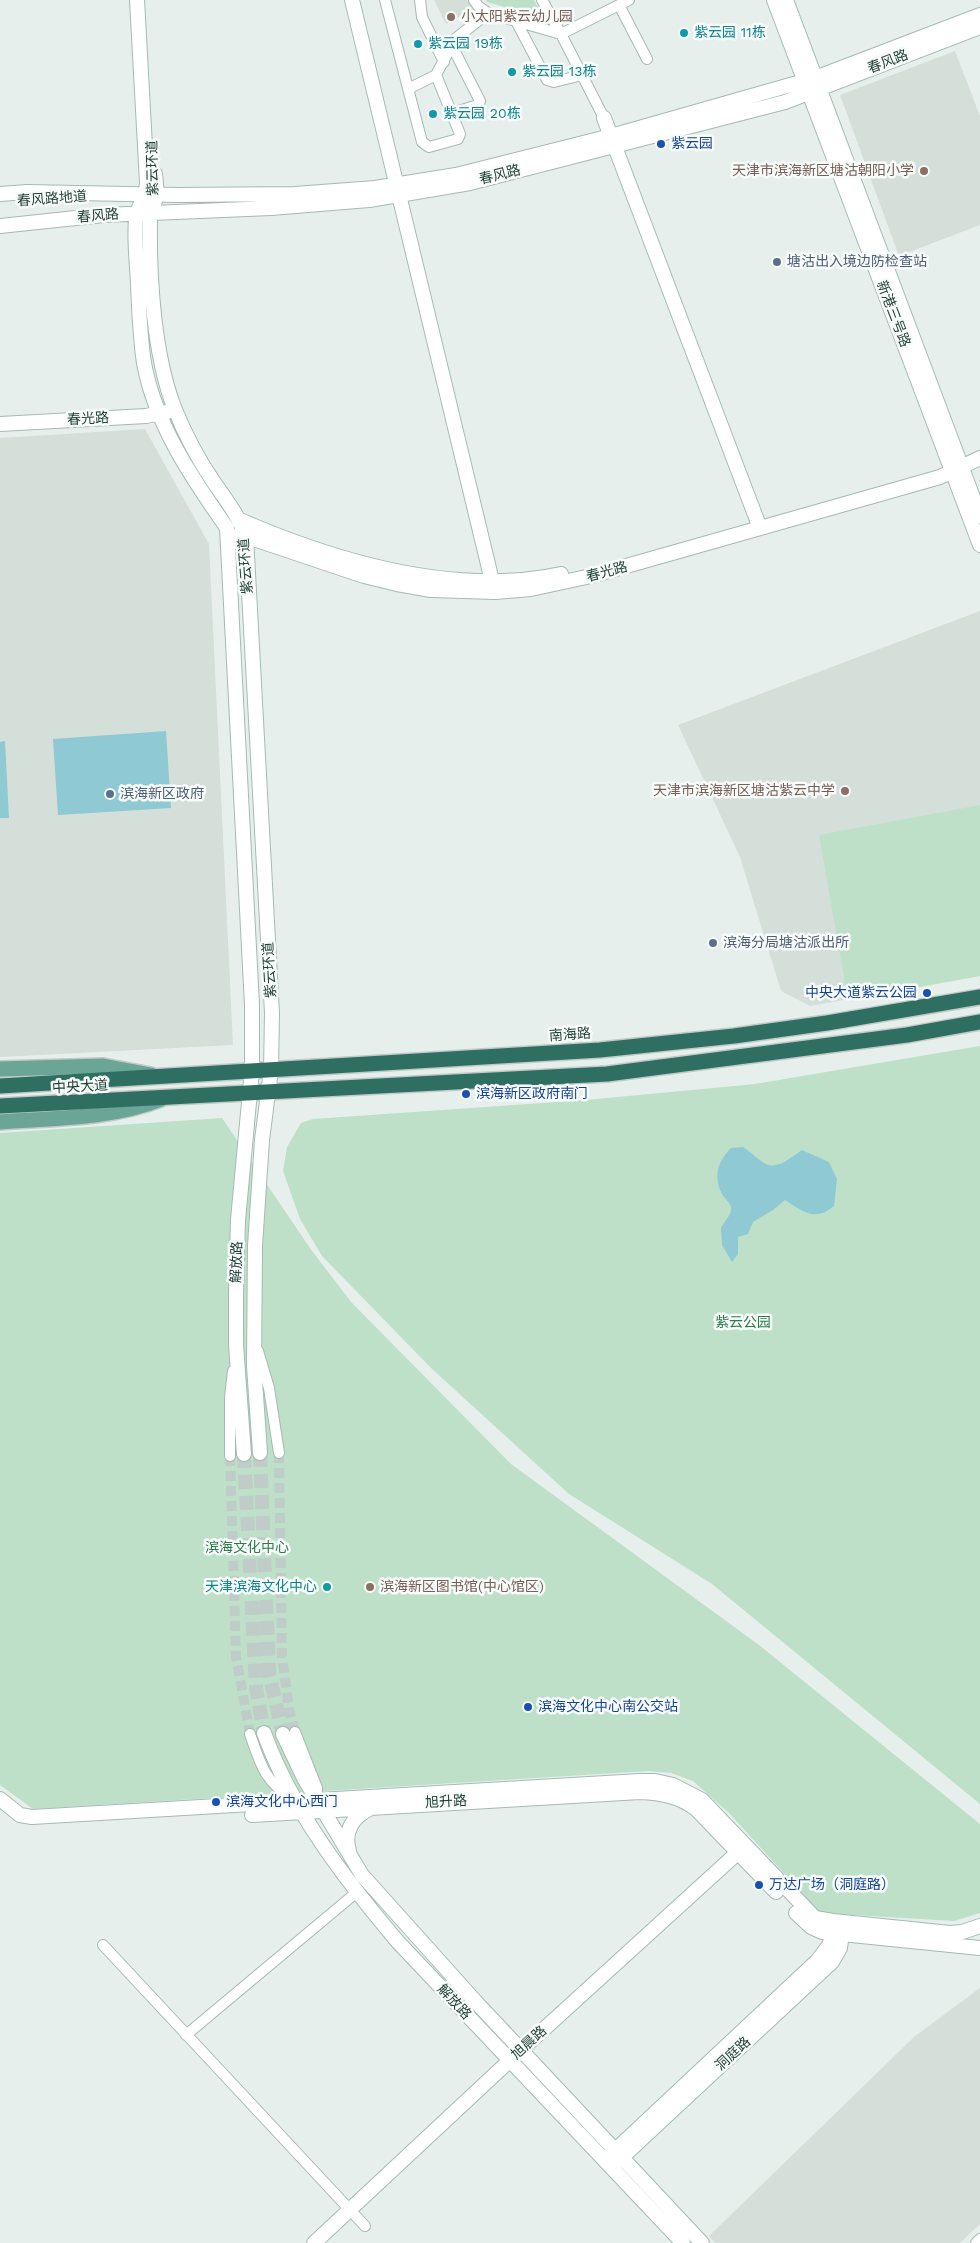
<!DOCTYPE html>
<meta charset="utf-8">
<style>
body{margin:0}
canvas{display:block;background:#e6efeb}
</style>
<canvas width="980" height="2243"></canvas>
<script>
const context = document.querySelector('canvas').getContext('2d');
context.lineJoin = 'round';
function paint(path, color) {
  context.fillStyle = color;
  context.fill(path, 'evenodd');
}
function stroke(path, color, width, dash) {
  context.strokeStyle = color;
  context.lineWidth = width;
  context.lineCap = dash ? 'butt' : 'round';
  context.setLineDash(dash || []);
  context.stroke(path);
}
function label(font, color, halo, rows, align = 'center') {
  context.font = font + ' "Work Sans","Noto Sans SC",sans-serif';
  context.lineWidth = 5;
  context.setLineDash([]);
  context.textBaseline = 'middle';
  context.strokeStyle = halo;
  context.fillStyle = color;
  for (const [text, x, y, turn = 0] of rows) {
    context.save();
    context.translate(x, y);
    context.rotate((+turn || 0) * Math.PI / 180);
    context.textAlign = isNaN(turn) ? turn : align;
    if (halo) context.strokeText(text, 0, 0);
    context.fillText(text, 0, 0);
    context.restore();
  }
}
const built = new Path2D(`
 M 434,0 L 469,0 L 474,9 L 446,24 Z
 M 955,51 L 980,116 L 980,225 L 899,256 L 840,95 Z
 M 145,429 L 209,544 L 233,1045 L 0,1057 L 0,438 Z
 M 980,611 L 980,976 L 810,1006 L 781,991 L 740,857 L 678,725 Z
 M 980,1988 L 980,2224 L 960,2243 L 715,2243 L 709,2236 L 914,2037 Z`);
const green = new Path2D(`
 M 486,0 L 534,0 L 544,18 L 487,2 Z
 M 980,805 L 980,976 L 848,1000 L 819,835 Z
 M 980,1046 L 980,1804 L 712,1584 L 569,1494 L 431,1368 L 322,1256 L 300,1219 L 283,1171 L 287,1147 L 301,1123 L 313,1119 L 586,1100 L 755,1084 Z
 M 222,1118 L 312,1251 L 352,1303 L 511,1464 L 759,1645 L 980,1824 L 980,1913 L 954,1921 L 820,1913 L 729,1813 L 693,1781 L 671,1773 L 649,1771 L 33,1809 L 0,1785 L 0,1133 Z`);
const water = new Path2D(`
 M 166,731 L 171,808 L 58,815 L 53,739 Z
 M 5,741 L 9,818 L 0,818 L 0,742 Z
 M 743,1147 C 751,1152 758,1160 766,1164 C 778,1170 793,1156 802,1150 L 829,1162 L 837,1179 L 834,1206 C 814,1222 804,1212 785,1200 L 773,1210 L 753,1222 L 748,1234 L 738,1237 L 738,1254 L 732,1262 L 722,1245 L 721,1228 C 724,1222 732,1214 731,1207 C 730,1202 724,1198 722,1194 C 713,1176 718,1161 731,1148 Z`);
const streetTunnel = new Path2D(`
 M 279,1453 L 282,1656 L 289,1709 L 295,1732
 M 230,1456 L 236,1656 L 250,1734`);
const secondaryTunnel = new Path2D(`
 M 260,1453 L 269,1673 L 283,1734
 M 244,1454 L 256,1687 L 264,1733`);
const street = new Path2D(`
 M 385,0 L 422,142 L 429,147 L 458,139 L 460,134 L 436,75 L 455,39 L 488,13
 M 420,0 L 422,17 L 444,62
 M 474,0 L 478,6 L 488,13 L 561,34 L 604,118
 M 542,0 L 561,34 L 629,0
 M 619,5 L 647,59
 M 516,21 L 547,80 L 554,82 L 582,75
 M 452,46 L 480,101 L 478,105 L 452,113
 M 408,89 L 436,75
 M 258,1351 L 269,1388 L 279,1453
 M 230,1456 L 230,1397 L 233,1371
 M 295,1732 L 317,1788 L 317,1796
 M 250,1734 C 261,1767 266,1783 296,1801
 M 103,1945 L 365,2226
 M 186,2035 L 357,1892
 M 976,2243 L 980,2239`);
const secondary = new Path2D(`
 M 137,0 L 147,183 C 146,197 137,207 136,219 C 134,240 137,263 138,284 C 139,310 140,337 144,363 C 155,424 192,478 227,528 L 252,1005 L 252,1070 L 238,1220 L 236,1295 L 236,1345 L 244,1454
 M 352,0 L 494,589
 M 774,0 L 980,545
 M 786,0 L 980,516
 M 604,118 L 760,528
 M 155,174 C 156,181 157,189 156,196 C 155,205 150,213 150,222 C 149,278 154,355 174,407 C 184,432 198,459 213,481 C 226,500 239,516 246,537 L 272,1013 L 271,1070 L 262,1140 L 255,1246 L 254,1366 L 260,1453
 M 0,194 L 27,192 L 177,195 L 295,194 L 375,188 L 456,175 L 611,136 L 815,78 L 980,15
 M 0,226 L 104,215 L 271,208 L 369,200 L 470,183 L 785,102 L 980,27
 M 0,424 L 146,416 L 167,412
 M 240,520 C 337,562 454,597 561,574
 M 239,534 L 364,576 L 397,584 L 431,590 L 495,592 L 531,589 L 591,576 L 940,477 L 980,458
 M 264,1733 C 293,1812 344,1878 398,1942 L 683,2243
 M 283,1734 L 305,1780 L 362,1875 L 475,2001 L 702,2243
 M 0,1799 L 20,1815 L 32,1817 L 640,1781 L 655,1781 L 673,1785 L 702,1800 L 815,1918 L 833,1921 L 950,1933 L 962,1932 L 980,1926
 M 252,1815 L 640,1792 C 661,1793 679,1796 696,1809 L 776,1892
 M 349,1851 C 343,1832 353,1816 371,1808
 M 796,1913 L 811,1927 L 822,1932 L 980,1948
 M 609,2156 L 818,1960 L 830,1944 L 833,1925
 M 616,2163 L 832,1962 L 840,1948 L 843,1926
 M 314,2243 L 521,2050 L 745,1846`);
const primary = new Path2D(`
 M 0,1069 L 103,1066 L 151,1075
 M 0,1122 C 53,1118 111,1119 161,1099`);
const highway = new Path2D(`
 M 0,1086 L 600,1050 L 734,1036 L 827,1023 L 980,997
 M 0,1106 L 607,1074 L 907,1035 L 980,1022`);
const markers = [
 [451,17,5,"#8d6e63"],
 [684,33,5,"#0f9aa8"],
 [418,44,5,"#0f9aa8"],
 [512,72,5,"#0f9aa8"],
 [433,114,5,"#0f9aa8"],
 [661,144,5,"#1a4fb4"],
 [924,171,5,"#8d6e63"],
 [777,262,5,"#5c6f8a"],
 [845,791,5,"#8d6e63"],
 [110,794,5,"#5c6f8a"],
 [713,943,5,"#5c6f8a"],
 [927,993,5,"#1a4fb4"],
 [466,1094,5,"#1a4fb4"],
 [327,1587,5,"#0f9aa8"],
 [370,1587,5,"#8d6e63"],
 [528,1707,5,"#1a4fb4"],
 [216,1802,5,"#1a4fb4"],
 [759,1885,5,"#1a4fb4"]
];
const educationNames = [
 ["小太阳紫云幼儿园",461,17],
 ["天津市滨海新区塘沽朝阳小学",914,171,"right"],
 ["天津市滨海新区塘沽紫云中学",835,791,"right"],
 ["滨海新区图书馆(中心馆区)",380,1587]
];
const cultureNames = [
 ["紫云园 11栋",694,33],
 ["紫云园 19栋",428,44],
 ["紫云园 13栋",522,72],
 ["紫云园 20栋",443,114],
 ["天津滨海文化中心",317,1587,"right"]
];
const streetNames = [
 ["春风路",888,62,-21],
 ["紫云环道",153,168,-91],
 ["春风路",500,175,-14],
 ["春风路地道",52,199,-4],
 ["春风路",98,216,-5],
 ["新港三号路",893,314,69],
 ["春光路",88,419,-3],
 ["紫云环道",246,566,-94],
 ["春光路",607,572,-15],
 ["紫云环道",270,970,-93],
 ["南海路",570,1035,-4],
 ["中央大道",80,1087,-3],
 ["解放路",237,1262,-88],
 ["旭升路",446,1802,-3],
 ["解放路",454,2002,47],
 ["旭晨路",529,2043,-42],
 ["洞庭路",733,2054,-43]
];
const transitNames = [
 ["紫云园",671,144],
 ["中央大道紫云公园",917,993,"right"],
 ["滨海新区政府南门",476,1094],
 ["滨海文化中心南公交站",538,1707],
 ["滨海文化中心西门",226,1802],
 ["万达广场（洞庭路）",769,1885]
];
const serviceNames = [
 ["塘沽出入境边防检查站",787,262],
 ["滨海新区政府",120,794],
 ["滨海分局塘沽派出所",723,943]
];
const parkNames = [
 ["紫云公园",743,1323],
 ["滨海文化中心",247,1548]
];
paint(built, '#d4dfda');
paint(green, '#bfe0c8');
paint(water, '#8ec9d4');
stroke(streetTunnel, '#bfccc8', 10, [10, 5]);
stroke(secondaryTunnel, '#bfccc8', 14, [14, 7]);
stroke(street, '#a8b8b2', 12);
stroke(secondary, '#a4bbb3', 16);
stroke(primary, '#c2cac8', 18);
stroke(highway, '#c2cac8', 18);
stroke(street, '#fff', 10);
stroke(secondary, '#fff', 14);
stroke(primary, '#6aa596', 15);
stroke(highway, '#2f6f62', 15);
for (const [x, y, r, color] of markers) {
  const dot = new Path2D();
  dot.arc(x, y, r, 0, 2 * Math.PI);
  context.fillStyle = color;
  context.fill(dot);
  stroke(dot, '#f7fbf9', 2);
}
label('14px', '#785e54', '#f7fbf9', educationNames, 'left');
label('14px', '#0d838f', '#f7fbf9', cultureNames, 'left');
label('14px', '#24423a', '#f7fbf9', streetNames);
label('14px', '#164399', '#f7fbf9', transitNames, 'left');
label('14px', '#4e5e75', '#f7fbf9', serviceNames, 'left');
label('14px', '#2d7a4b', '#f7fbf9', parkNames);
</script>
